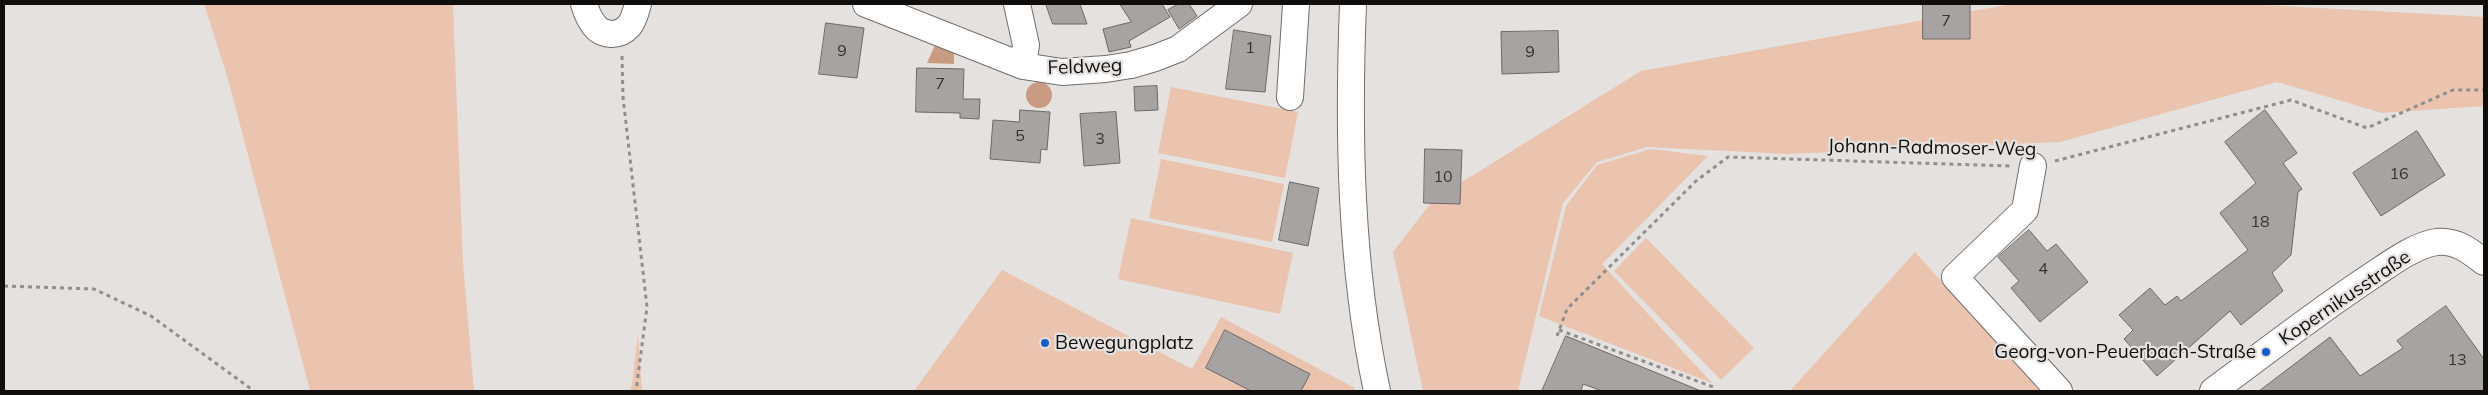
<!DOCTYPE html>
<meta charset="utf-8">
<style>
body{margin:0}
#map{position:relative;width:2488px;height:395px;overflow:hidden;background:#e4e1df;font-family:Mulish,sans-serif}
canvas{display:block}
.frame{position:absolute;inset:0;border:5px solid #0f0e0d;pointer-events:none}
</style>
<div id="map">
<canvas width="2488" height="395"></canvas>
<div class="frame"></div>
</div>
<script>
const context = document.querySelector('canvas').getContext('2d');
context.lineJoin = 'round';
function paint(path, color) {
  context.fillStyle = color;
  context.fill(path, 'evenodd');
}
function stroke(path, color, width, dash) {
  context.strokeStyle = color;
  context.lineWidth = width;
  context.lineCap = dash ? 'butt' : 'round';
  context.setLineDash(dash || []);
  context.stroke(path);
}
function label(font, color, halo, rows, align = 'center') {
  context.font = font + ' Mulish,sans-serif';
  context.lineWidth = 4.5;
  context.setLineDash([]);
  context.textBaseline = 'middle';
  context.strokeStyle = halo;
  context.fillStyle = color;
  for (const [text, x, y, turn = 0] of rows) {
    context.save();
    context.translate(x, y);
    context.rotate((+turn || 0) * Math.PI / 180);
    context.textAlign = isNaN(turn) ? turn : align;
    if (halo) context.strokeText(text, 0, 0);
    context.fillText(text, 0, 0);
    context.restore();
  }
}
const green = new Path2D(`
 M 204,4 L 453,4 L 463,263 L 474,391 L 310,391 L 228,79 Z
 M 2012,4 L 2246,4 L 2484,17 L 2484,106 L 2382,113 L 2277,82 L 2060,142 L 1788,154 L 1647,147 L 1597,162 L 1563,203 L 1518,391 L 1423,391 L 1393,252 L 1433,200 L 1641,71 Z
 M 1171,87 L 1298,112 L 1285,178 L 1158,153 Z
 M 1651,149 L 1708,156 L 1602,264 L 1712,383 L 1539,316 L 1566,206 L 1597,165 Z
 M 1161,159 L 1284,184 L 1272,242 L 1149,218 Z
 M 1131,218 L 1293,253 L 1280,314 L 1118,279 Z
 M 1646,238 L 1754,348 L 1721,380 L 1614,271 Z
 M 1915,252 L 2041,391 L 1790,391 Z
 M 1002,270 L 1192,369 L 1221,317 L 1355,388 L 1353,391 L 914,391 Z
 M 638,334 L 642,391 L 630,391 L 632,385 Z`);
const water = new Path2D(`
 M 935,45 L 954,53 L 954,64 L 927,63 Z
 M1026 95a13 13 0 1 1 26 0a13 13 0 1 1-26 0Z`);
const building = new Path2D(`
 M 1046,4 L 1080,4 L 1087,24 L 1053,24 Z
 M 1120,4 L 1162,4 L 1170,17 L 1129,41 L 1131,47 L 1109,52 L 1103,29 L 1131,22 Z
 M 1179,4 L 1189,4 L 1197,16 L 1179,29 L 1168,10 Z
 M 1923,4 L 1970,4 L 1970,39 L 1923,39 Z
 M 826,23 L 864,28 L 857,78 L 819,74 Z
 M 1234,30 L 1271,36 L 1265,92 L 1226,89 Z
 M 1558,31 L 1559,72 L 1502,74 L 1501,32 Z
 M 917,68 L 964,69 L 963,99 L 980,99 L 979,119 L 960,118 L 960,113 L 916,112 Z
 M 1157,86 L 1158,110 L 1135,111 L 1134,87 Z
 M 1020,110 L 1050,112 L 1047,150 L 1041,149 L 1040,163 L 990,159 L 993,120 L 1019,122 Z
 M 2265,110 L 2297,153 L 2283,163 L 2302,189 L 2298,192 L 2291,255 L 2272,273 L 2283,291 L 2241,325 L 2230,311 L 2157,376 L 2124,339 L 2133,330 L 2119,315 L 2150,288 L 2165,305 L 2177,296 L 2181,301 L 2248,250 L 2220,213 L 2256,183 L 2225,142 Z
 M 1116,112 L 1120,163 L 1084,166 L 1080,114 Z
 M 2417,131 L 2445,175 L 2381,216 L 2353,173 Z
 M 1425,149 L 1462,150 L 1460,204 L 1424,203 Z
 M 1290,182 L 1319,188 L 1308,246 L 1279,240 Z
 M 2029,230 L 2047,251 L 2056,244 L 2088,282 L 2040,322 L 2011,288 L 2019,281 L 1998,257 Z
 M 2446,306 L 2484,359 L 2484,391 L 2259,391 L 2330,337 L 2360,376 L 2403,348 L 2397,341 Z
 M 1225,330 L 1310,374 L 1301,391 L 1251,391 L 1206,368 Z
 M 1566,336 L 1701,391 L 1602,391 L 1583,384 L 1581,391 L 1542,391 Z`);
const path = new Path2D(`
 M 622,56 L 623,97 L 647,307 L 636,391
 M 2055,161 L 2291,100 L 2367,128 L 2453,90 L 2484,90
 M 4,286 L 94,289 L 151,316 L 254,391
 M 1559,330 L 1716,388
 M 1557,336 L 1567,309 L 1696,181 L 1728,157 L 2010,166`);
const minor = new Path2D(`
 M 584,4 C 586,10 588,17 592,22 C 600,36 618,38 629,26 C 634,20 636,11 638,4
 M 866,4 L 1023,66 L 1062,72 L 1106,69 L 1131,65 L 1155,58 L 1178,49 L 1239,4
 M 1017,4 L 1026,45 L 1023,66
 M 1353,4 C 1348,133 1350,265 1377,391
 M 1290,97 L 1296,4
 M 2033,166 L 2025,210 L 1955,277 L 2059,391
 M 2213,391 C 2266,352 2318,311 2373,275 C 2391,263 2415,245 2437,242 C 2456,240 2470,251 2484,262`);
const markers = [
 [1045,343,5,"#155ec9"],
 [2266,352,5,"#155ec9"]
];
const numberNames = [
 ["7",1946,21],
 ["1",1250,48],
 ["9",842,51],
 ["9",1530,52],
 ["7",940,84],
 ["5",1020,136],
 ["3",1100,139],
 ["16",2399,174],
 ["10",1443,177],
 ["18",2260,222],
 ["4",2043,269],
 ["13",2457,360]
];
const streetNames = [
 ["Feldweg",1085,67,-2],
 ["Johann-Radmoser-Weg",1932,148,1],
 ["Kopernikusstraße",2345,298,-34]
];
const poiNames = [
 ["Bewegungplatz",1055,343],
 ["Georg-von-Peuerbach-Straße",2256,352,"right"]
];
paint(green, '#ebc4af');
paint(water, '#c99b82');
paint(building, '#a6a3a2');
stroke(building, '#6c6967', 1);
stroke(minor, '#716e6c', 28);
stroke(path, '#918f8d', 3, [4, 4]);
stroke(minor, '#fff', 26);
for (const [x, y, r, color] of markers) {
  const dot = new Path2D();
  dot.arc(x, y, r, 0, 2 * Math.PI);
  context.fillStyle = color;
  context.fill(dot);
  stroke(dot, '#e4e1df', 2);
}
label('16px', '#353332', null, numberNames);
label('19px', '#0f0e0d', '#e4e1df', streetNames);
label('19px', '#0f0e0d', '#e4e1df', poiNames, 'left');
</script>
